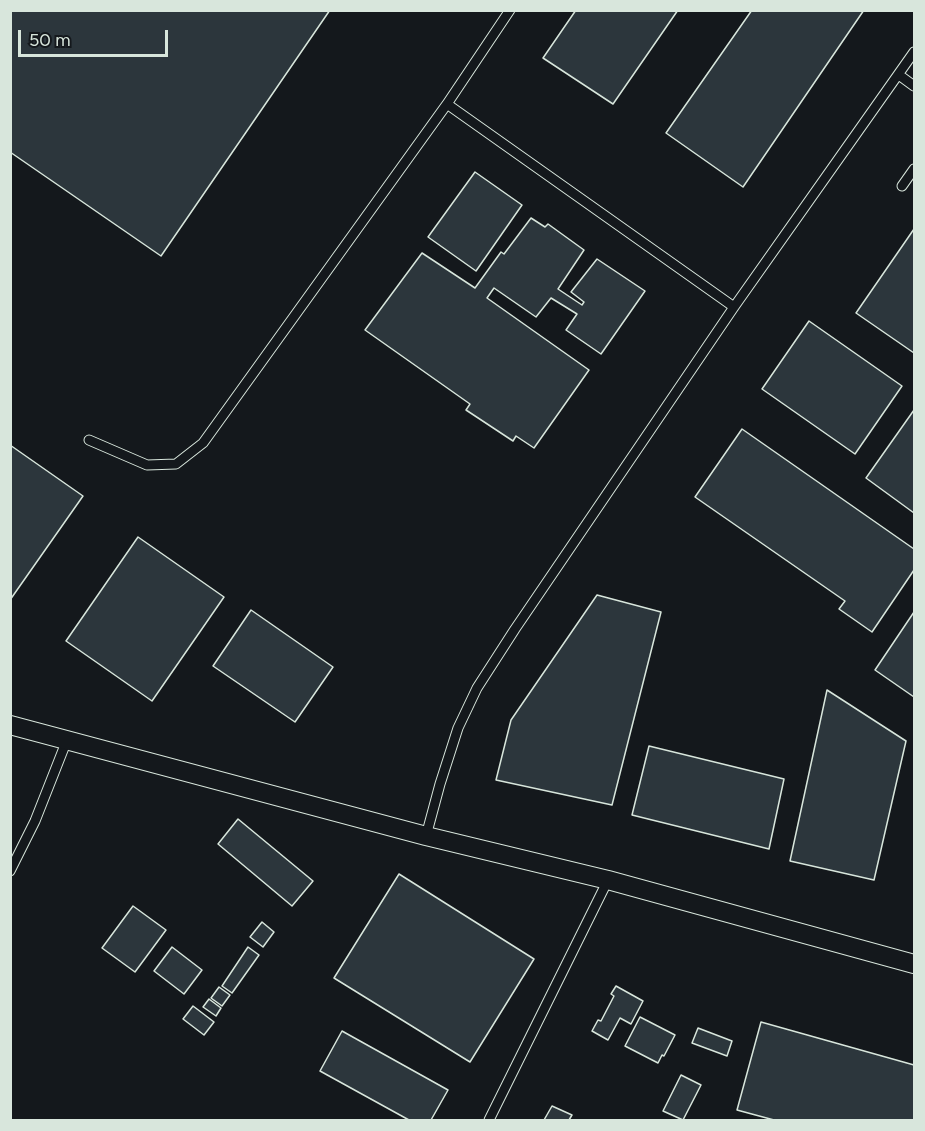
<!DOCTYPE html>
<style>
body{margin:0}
#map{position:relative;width:925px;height:1131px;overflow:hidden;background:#14181c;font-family:Figtree,sans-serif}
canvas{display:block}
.frame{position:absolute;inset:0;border:12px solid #d8e6dc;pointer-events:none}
.scale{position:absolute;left:18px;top:30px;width:150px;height:27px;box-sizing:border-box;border:3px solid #d8e6dc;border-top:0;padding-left:8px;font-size:18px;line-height:21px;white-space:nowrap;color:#d8e6dc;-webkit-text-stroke:4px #14181c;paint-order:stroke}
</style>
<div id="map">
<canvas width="925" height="1131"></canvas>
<div class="frame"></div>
<div class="scale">50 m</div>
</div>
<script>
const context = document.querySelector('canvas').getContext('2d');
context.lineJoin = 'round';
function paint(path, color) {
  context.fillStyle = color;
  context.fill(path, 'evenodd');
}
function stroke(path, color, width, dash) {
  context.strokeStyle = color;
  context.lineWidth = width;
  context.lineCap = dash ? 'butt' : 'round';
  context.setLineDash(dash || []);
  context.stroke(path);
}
const building = new Path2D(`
 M 10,10 L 330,10 L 161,256 L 10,152 Z
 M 576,10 L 678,10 L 613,104 L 543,58 Z
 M 752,10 L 864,10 L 743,187 L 666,133 Z
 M 475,172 L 522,205 L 476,271 L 428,237 Z
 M 531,218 L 545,227 L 548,224 L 584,250 L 558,289 L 582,305 L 584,302 L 571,292 L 597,259 L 645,291 L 601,354 L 566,330 L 577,314 L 551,298 L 536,317 L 494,288 L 487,298 L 589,370 L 534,448 L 516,436 L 513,441 L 466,410 L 470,404 L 365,330 L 422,253 L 475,288 L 501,252 L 504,254 Z
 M 914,229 L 914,353 L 856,313 Z
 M 809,321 L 902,386 L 855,454 L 762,389 Z
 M 914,410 L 914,513 L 866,478 Z
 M 742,429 L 914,549 L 914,570 L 872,632 L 839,609 L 845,601 L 695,497 Z
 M 10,445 L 83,496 L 10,600 Z
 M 138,537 L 224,597 L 152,701 L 66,641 Z
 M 597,595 L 661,612 L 612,805 L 496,780 L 511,720 Z
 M 251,610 L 333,667 L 295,722 L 213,666 Z
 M 914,612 L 914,697 L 875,670 Z
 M 827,690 L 906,741 L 874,880 L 790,861 Z
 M 649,746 L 784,779 L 769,849 L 632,815 Z
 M 238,819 L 313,881 L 292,906 L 218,844 Z
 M 399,874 L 534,959 L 470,1062 L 334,978 Z
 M 133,906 L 166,930 L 135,972 L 102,948 Z
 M 262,922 L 274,932 L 263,947 L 250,937 Z
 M 172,947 L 202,970 L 184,994 L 154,971 Z
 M 248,947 L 259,955 L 232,993 L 222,986 Z
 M 616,986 L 643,1001 L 631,1024 L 620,1018 L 608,1040 L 592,1031 L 598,1020 L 601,1021 L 614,996 L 611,994 Z
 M 219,987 L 230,995 L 222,1006 L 211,998 Z
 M 209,999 L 221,1008 L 216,1016 L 203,1007 Z
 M 193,1006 L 214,1022 L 204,1035 L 183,1019 Z
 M 640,1017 L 675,1035 L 664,1056 L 662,1055 L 658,1063 L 625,1046 Z
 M 761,1022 L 914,1065 L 914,1120 L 774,1120 L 737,1110 Z
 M 698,1028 L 732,1041 L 727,1056 L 692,1043 Z
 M 342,1031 L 448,1090 L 431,1120 L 409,1120 L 320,1071 Z
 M 681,1075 L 701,1085 L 683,1120 L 663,1111 Z
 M 552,1106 L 572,1115 L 569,1120 L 544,1120 Z`);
const lane = new Path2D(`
 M 899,75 L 914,86
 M 447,104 L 510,10
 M 902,186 L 914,169
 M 89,440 L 147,465 L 176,464 L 203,443 L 447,104 L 734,307
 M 426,836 L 440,784 L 458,728 L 477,688 L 515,629 L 734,307 L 914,52
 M 10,871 L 35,821 L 67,740
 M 489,1120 L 608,880`);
const street = new Path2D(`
 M 10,725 L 426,836 L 608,880 L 914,964`);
paint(building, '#2c363c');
stroke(building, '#d8e6dc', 1.5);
stroke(lane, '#d8e6dc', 11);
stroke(street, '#d8e6dc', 20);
stroke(lane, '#14181c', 9);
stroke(street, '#14181c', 18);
</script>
